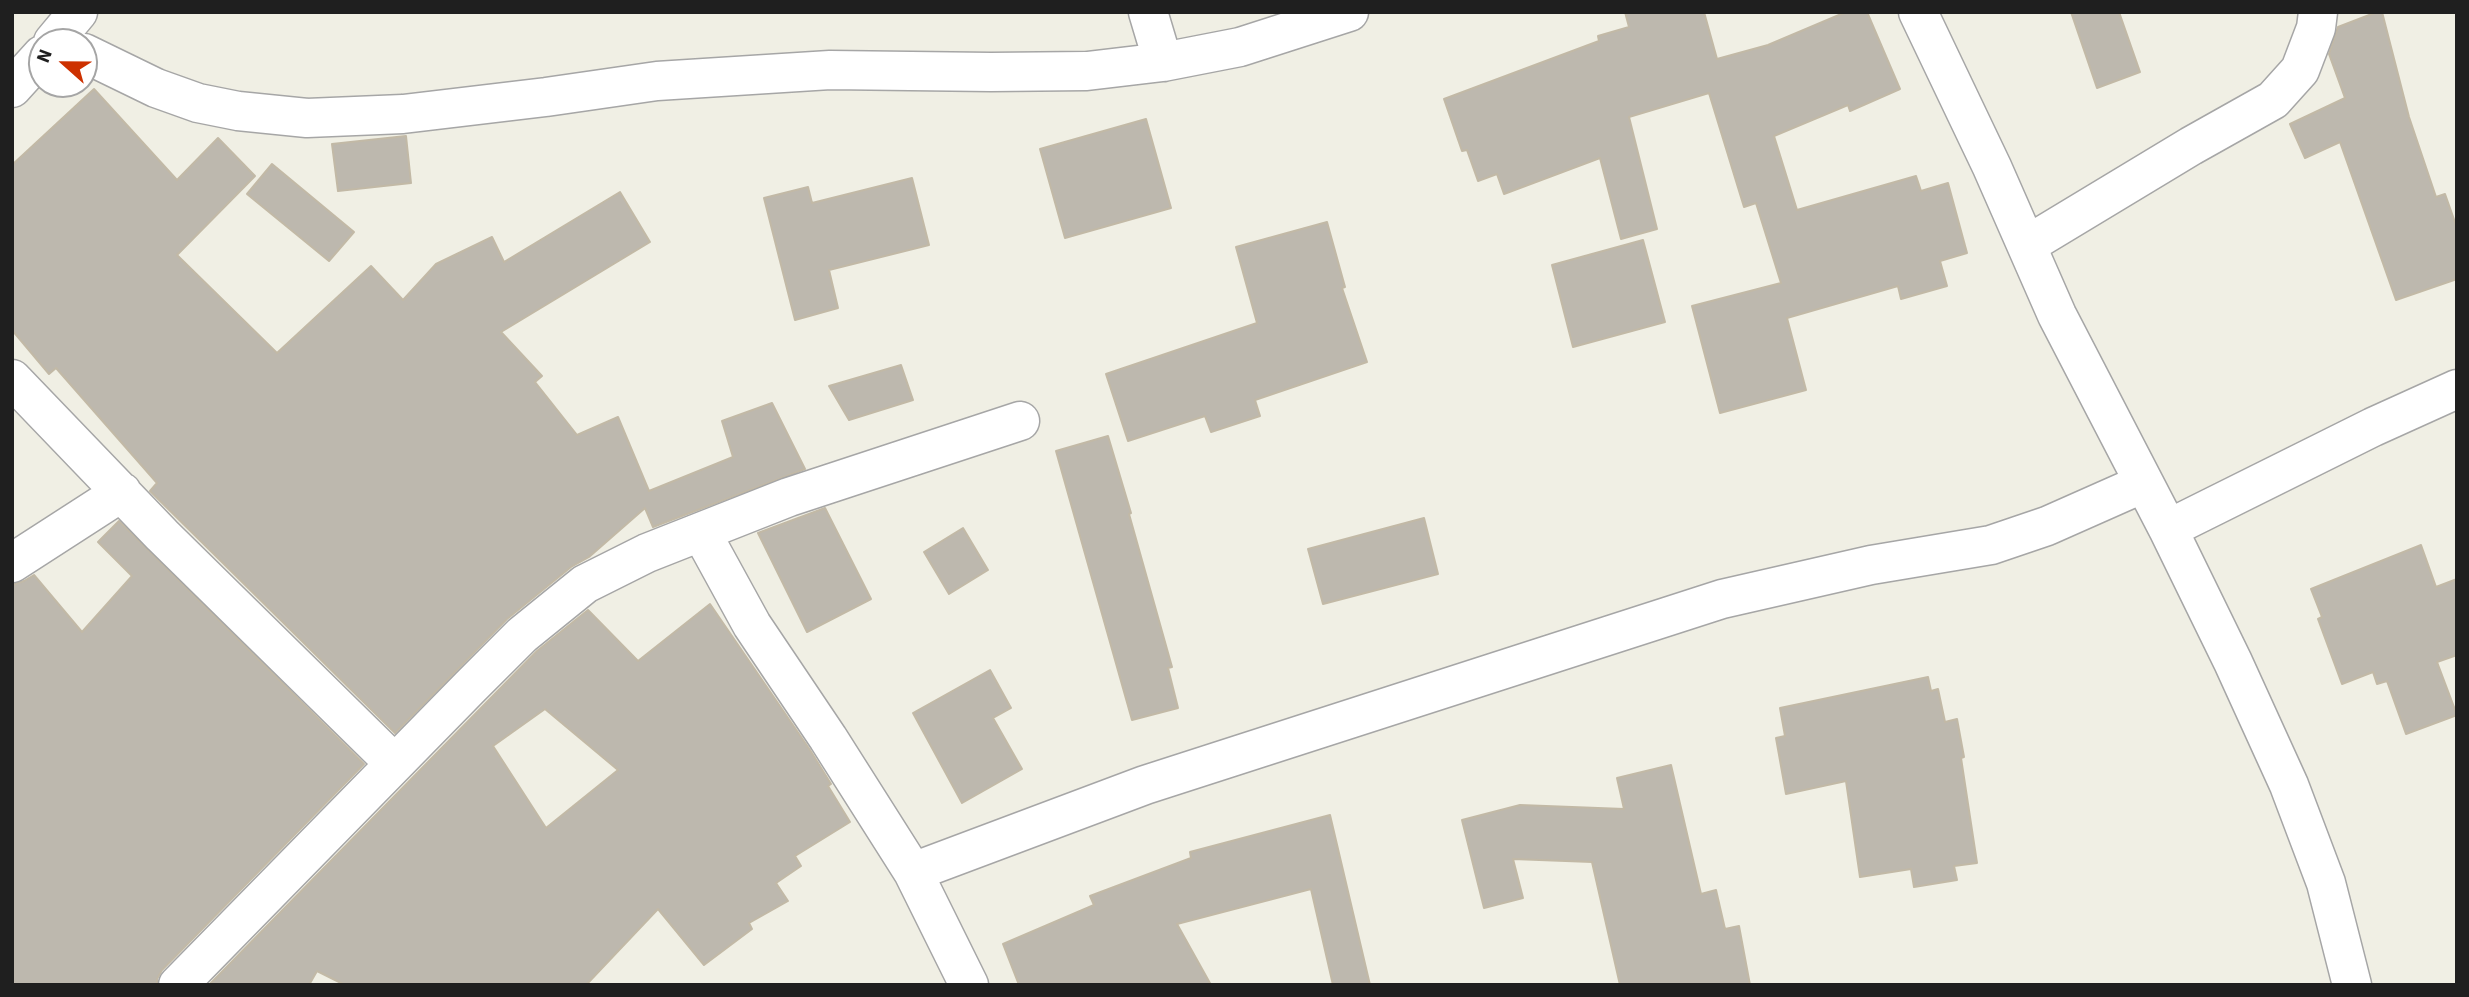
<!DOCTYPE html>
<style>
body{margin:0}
#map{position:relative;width:2469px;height:997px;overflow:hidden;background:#f0efe4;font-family:"Source Sans 3",sans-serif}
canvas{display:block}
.frame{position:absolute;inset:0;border:14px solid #1f1f1f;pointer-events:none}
.north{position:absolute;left:28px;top:28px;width:70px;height:70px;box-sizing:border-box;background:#fff;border:2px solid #a5a5a5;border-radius:50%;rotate:291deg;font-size:19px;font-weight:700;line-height:28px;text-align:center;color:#1f1f1f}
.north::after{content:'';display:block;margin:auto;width:24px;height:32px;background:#cd3100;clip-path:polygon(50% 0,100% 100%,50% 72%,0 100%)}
</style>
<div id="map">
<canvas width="2469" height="997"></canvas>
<div class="frame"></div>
<div class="north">N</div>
</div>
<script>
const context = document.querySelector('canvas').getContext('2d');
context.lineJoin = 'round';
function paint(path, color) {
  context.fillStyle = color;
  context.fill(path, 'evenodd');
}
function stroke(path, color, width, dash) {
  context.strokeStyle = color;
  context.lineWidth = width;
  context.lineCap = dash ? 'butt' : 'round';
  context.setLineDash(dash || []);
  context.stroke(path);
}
const building = new Path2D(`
 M 1625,12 L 1704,12 L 1717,59 L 1768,45 L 1846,12 L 1867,12 L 1900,89 L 1850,111 L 1848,105 L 1774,136 L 1797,210 L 1916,176 L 1921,191 L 1948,183 L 1967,253 L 1940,261 L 1947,286 L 1901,299 L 1898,286 L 1787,318 L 1806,390 L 1720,413 L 1692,306 L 1781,283 L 1756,203 L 1744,207 L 1709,93 L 1629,117 L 1657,229 L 1621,239 L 1600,158 L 1504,194 L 1497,174 L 1478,181 L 1467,150 L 1462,151 L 1444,99 L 1599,41 L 1598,36 L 1629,27 Z
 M 2071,12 L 2119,12 L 2140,72 L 2097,88 Z
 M 2377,12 L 2382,12 L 2409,117 L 2436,197 L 2445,194 L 2457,228 L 2457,279 L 2396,300 L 2340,142 L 2305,158 L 2290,124 L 2345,98 L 2329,54 L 2338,27 Z
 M 94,89 L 177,180 L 218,138 L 255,176 L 177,255 L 277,353 L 371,266 L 403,300 L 436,264 L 492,237 L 504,262 L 620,192 L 650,242 L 501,332 L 542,376 L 535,382 L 577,435 L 618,417 L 649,491 L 733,457 L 722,421 L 772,403 L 805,469 L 653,527 L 645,508 L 589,557 L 571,567 L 507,619 L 395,733 L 150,491 L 157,483 L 56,368 L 49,374 L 12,330 L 12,165 Z
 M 1146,119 L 1171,208 L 1065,238 L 1040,149 Z
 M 406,136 L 411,183 L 338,191 L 332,144 Z
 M 272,164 L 354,232 L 329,261 L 247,194 Z
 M 912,178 L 929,245 L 829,270 L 838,308 L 795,320 L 764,198 L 808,187 L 812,203 Z
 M 1327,222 L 1345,287 L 1342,288 L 1367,362 L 1255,400 L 1260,416 L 1211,432 L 1205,416 L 1128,441 L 1106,374 L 1257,323 L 1236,247 Z
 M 1643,240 L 1665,322 L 1573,347 L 1552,265 Z
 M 901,365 L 913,400 L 849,420 L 829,386 Z
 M 1108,436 L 1131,513 L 1129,514 L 1172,667 L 1168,668 L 1178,708 L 1132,720 L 1056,451 Z
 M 825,508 L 871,599 L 807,632 L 758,533 Z
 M 1424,518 L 1438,574 L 1323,604 L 1308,549 Z
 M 119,521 L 364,764 L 162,970 L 157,979 L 157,985 L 12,985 L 12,585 L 24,581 L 34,575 L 82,632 L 132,576 L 98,542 Z
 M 963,528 L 988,570 L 949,594 L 924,552 Z
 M 2421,545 L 2436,587 L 2457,579 L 2457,655 L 2437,662 L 2457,715 L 2406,734 L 2387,681 L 2377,684 L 2373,672 L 2342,684 L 2318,619 L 2322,617 L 2311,589 Z
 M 710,604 L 810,750 L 831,784 L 828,786 L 850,822 L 795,856 L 801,866 L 776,883 L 788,901 L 749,923 L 752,929 L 704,965 L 658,909 L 586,985 L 345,985 L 317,971 L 309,985 L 209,985 L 537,651 L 588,610 L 638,661 ZM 545,709 L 618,770 L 546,828 L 493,746 Z
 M 990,670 L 1011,708 L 993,718 L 1022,769 L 962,803 L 913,713 Z
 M 1928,677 L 1931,691 L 1938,689 L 1945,722 L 1957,719 L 1964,757 L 1961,758 L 1977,863 L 1954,866 L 1957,880 L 1914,887 L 1911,869 L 1860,877 L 1846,781 L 1786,794 L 1776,738 L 1785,736 L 1780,708 Z
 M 1671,765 L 1701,894 L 1716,890 L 1725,929 L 1739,926 L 1750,985 L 1620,985 L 1592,862 L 1513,859 L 1523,898 L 1484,908 L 1462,820 L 1520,805 L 1624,809 L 1617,778 Z
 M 1330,815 L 1370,985 L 1333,985 L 1311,889 L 1177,924 L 1211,985 L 1019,985 L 1003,944 L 1094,905 L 1090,896 L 1191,858 L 1190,852 Z`);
const minor = new Path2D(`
 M 1148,12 L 1163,62
 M 1918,12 L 1992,167 L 2057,315 L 2168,529 L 2233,662 L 2289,785 L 2326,883 L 2352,985
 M 53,42 L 78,12
 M 84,53 L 156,88 L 198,103 L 238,111 L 307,118 L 403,114 L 546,97 L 657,81 L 830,70 L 991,72 L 1087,71 L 1163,62 L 1240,47 L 1349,12
 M 12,88 L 42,55
 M 2027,245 L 2191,146 L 2273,100 L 2300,70 L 2316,28 L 2318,12
 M 12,379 L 162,535 L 393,762
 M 2168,529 L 2373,427 L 2457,389
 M 701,532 L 752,625 L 828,738 L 913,872 L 969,985
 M 12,563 L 122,492
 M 913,872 L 1145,785 L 1722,599 L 1871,565 L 1991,545 L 2047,526 L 2144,483
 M 178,985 L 470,687 L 522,635 L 585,584 L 647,553 L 789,497 L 1020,421`);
paint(building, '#bdb8ae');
stroke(building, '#c2b9a6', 2);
stroke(minor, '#a6a6a6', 41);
stroke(minor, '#fff', 38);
</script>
